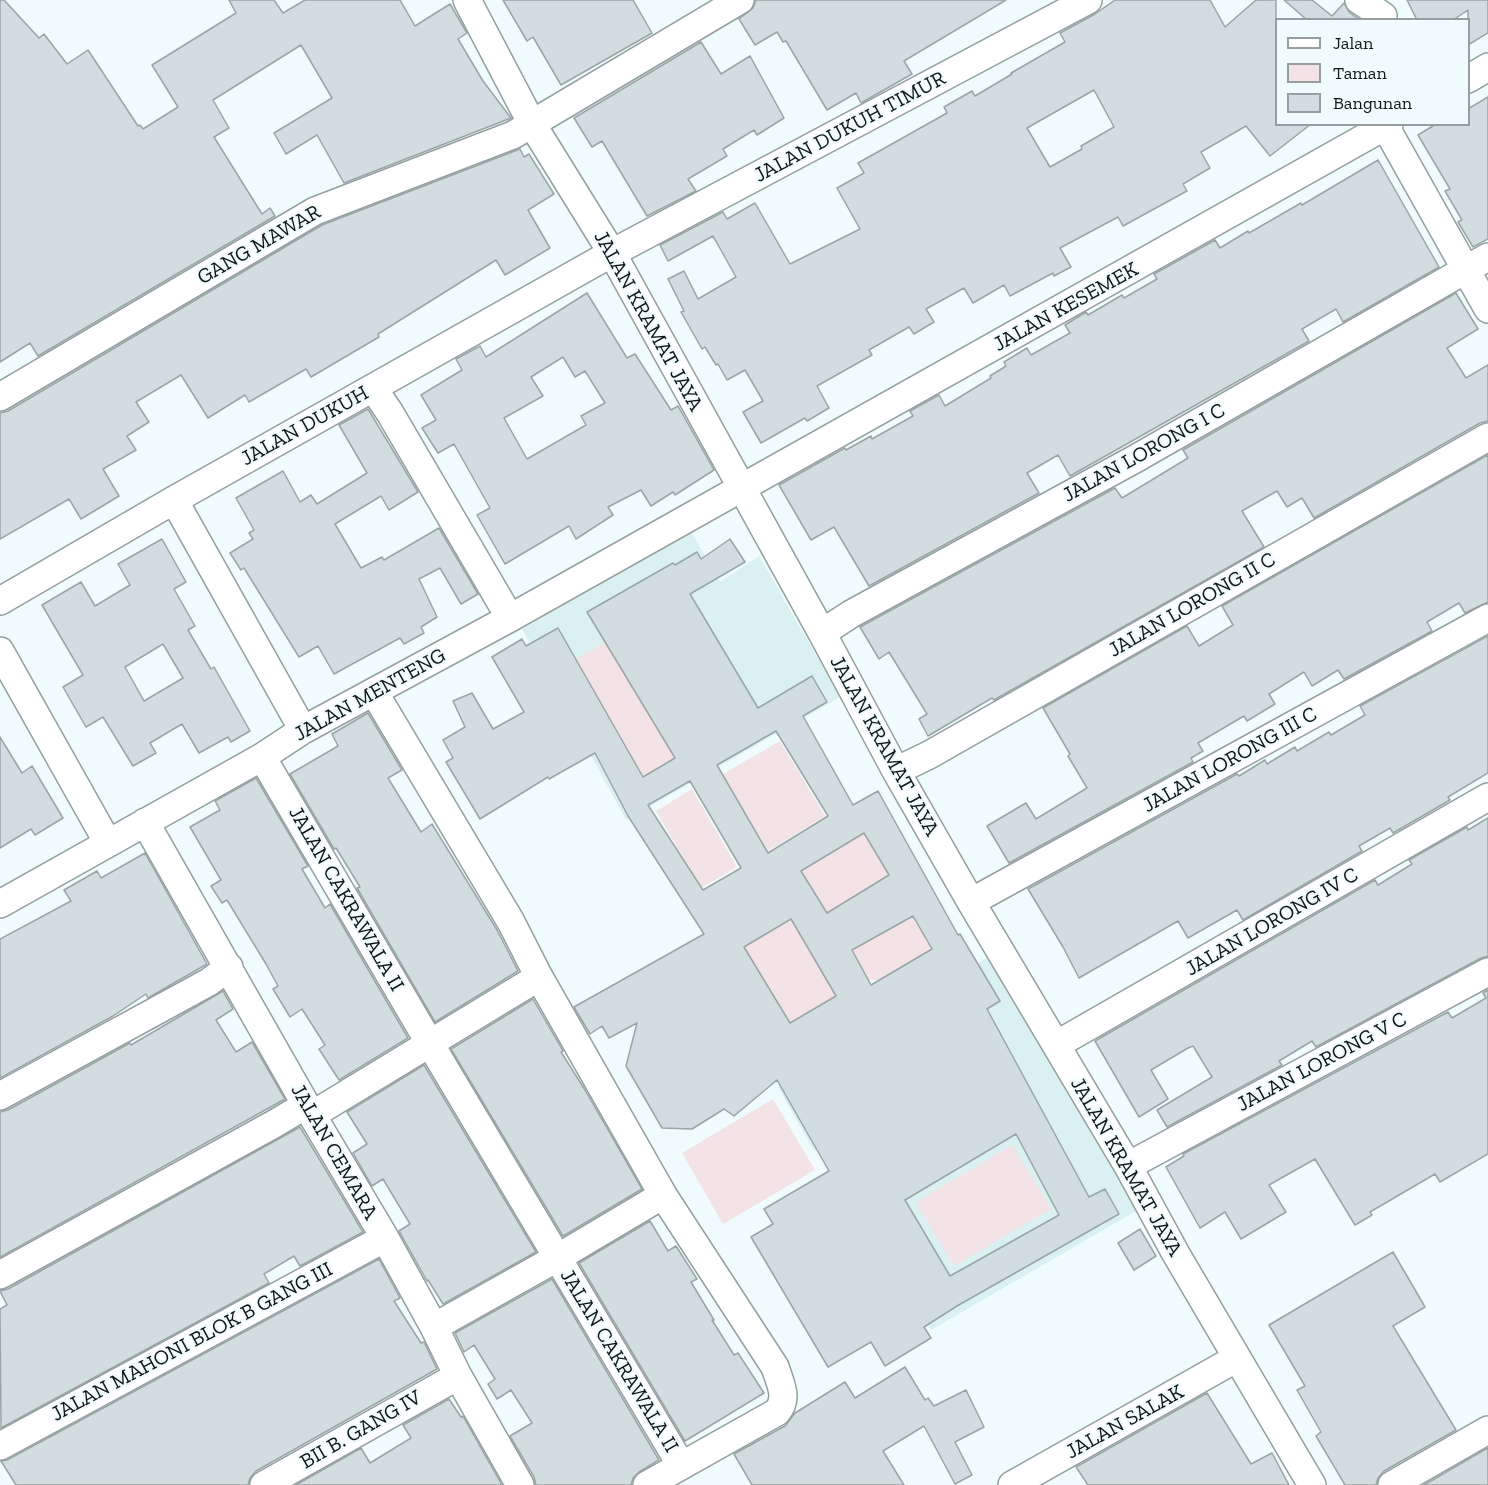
<!DOCTYPE html>
<style>
body{margin:0}
#map{position:relative;width:1488px;height:1485px;overflow:hidden;background:#effbfc;font-family:"Zilla Slab",serif}
canvas{display:block}
.legend{position:absolute;left:1275px;top:18px;width:195px;height:108px;box-sizing:border-box;background:#effbfc;border:2px solid #969fa0;margin:0;padding:8px 10px;list-style:none;font-size:18px;color:#111515}
.legend li{display:flex;align-items:center;gap:12px;height:30px}
.legend b{width:30px;border:2px solid #969fa0}
</style>
<div id="map">
<canvas width="1488" height="1485"></canvas>
<ul class="legend">
<li><b style="height:8px;background:#fff"></b>Jalan</li>
<li><b style="height:16px;background:#f4e3e6"></b>Taman</li>
<li><b style="height:16px;background:#d1ddde"></b>Bangunan</li>
</ul>
</div>
<script>
const context = document.querySelector('canvas').getContext('2d');
context.lineJoin = 'round';
function paint(path, color) {
  context.fillStyle = color;
  context.fill(path, 'evenodd');
}
function stroke(path, color, width, dash) {
  context.strokeStyle = color;
  context.lineWidth = width;
  context.lineCap = dash ? 'butt' : 'round';
  context.setLineDash(dash || []);
  context.stroke(path);
}
function label(font, color, halo, rows, align = 'center') {
  context.font = font + ' "Zilla Slab",serif';
  context.lineWidth = 4.5;
  context.setLineDash([]);
  context.textBaseline = 'middle';
  context.strokeStyle = halo;
  context.fillStyle = color;
  for (const [text, x, y, turn = 0] of rows) {
    context.save();
    context.translate(x, y);
    context.rotate((+turn || 0) * Math.PI / 180);
    context.textAlign = isNaN(turn) ? turn : align;
    if (halo) context.strokeText(text, 0, 0);
    context.fillText(text, 0, 0);
    context.restore();
  }
}
const built = new Path2D(`
 M 691,532 L 720,582 L 759,556 L 840,697 L 626,820 L 522,629 Z
 M 996,952 L 1143,1207 L 931,1330 L 824,1151 L 814,1151 L 778,1087 L 902,1013 L 903,1010 Z`);
const green = new Path2D(`
 M 605,643 L 675,758 L 643,777 L 575,659 Z
 M 780,741 L 825,816 L 768,851 L 723,774 Z
 M 692,789 L 737,867 L 701,888 L 656,811 Z
 M 864,833 L 897,888 L 875,883 L 827,913 L 807,881 L 784,882 Z
 M 906,903 L 932,949 L 880,980 L 864,980 L 790,1023 L 726,918 L 750,915 L 763,936 L 791,919 L 861,967 L 852,950 L 899,924 Z
 M 773,1099 L 815,1170 L 723,1224 L 682,1153 Z
 M 1012,1145 L 1051,1209 L 954,1266 L 916,1202 Z`);
const building = new Path2D(`
 M 0,0 L 4,0 L 39,38 L 44,34 L 67,64 L 88,50 L 138,126 L 140,125 L 143,129 L 178,107 L 152,65 L 236,13 L 229,0 L 274,0 L 283,13 L 305,0 L 400,0 L 415,26 L 450,4 L 467,33 L 458,39 L 483,81 L 511,118 L 344,183 L 317,135 L 286,154 L 274,133 L 332,98 L 301,45 L 213,100 L 229,128 L 214,137 L 262,214 L 270,208 L 275,216 L 38,356 L 30,343 L 0,362 Z
 M 503,0 L 633,0 L 652,33 L 561,85 L 533,37 L 527,41 Z
 M 756,0 L 1006,0 L 904,61 L 912,74 L 861,103 L 856,93 L 827,110 L 786,41 L 783,42 L 777,32 L 755,45 L 739,19 L 753,8 Z
 M 1115,0 L 1210,0 L 1225,27 L 1256,0 L 1276,0 L 1276,124 L 1311,124 L 1270,156 L 1246,126 L 1201,152 L 1210,168 L 1183,184 L 1187,191 L 1123,226 L 1118,217 L 1060,248 L 1071,267 L 1054,276 L 1053,273 L 1010,296 L 1004,285 L 973,303 L 964,288 L 926,309 L 934,322 L 914,334 L 909,327 L 869,350 L 872,355 L 817,386 L 829,408 L 807,421 L 805,418 L 761,443 L 743,412 L 763,401 L 745,370 L 727,380 L 718,364 L 716,365 L 705,347 L 702,349 L 681,312 L 684,311 L 668,279 L 684,271 L 698,299 L 736,277 L 713,236 L 668,261 L 660,245 L 723,212 L 727,219 L 755,203 L 790,264 L 860,229 L 837,188 L 864,173 L 858,163 L 947,113 L 944,107 L 972,91 L 975,96 L 1012,74 L 1011,73 L 1065,42 L 1060,33 L 1095,14 ZM 1094,90 L 1114,127 L 1081,146 L 1082,149 L 1050,167 L 1027,128 Z
 M 1284,0 L 1312,0 L 1332,16 L 1344,3 L 1350,13 L 1360,20 L 1307,20 Z
 M 1407,0 L 1488,0 L 1488,33 L 1468,45 L 1468,10 L 1453,20 L 1417,20 Z
 M 701,42 L 721,74 L 750,56 L 784,118 L 757,135 L 754,130 L 723,149 L 727,156 L 688,179 L 696,191 L 647,216 L 602,141 L 592,147 L 574,118 Z
 M 1488,97 L 1488,239 L 1473,247 L 1458,222 L 1462,220 L 1445,191 L 1450,189 L 1418,135 L 1436,124 L 1468,124 L 1468,109 Z
 M 520,149 L 524,157 L 529,154 L 554,194 L 528,210 L 550,248 L 505,275 L 496,260 L 378,334 L 379,337 L 311,377 L 306,369 L 249,402 L 245,395 L 208,418 L 181,375 L 136,402 L 149,422 L 127,436 L 136,450 L 103,469 L 119,496 L 81,519 L 69,499 L 0,539 L 0,413 L 8,411 L 322,225 Z
 M 1378,160 L 1439,267 L 1343,322 L 1336,309 L 1302,329 L 1309,341 L 1070,476 L 1058,455 L 1027,473 L 1039,493 L 869,586 L 834,527 L 811,540 L 779,485 L 845,448 L 846,450 L 871,436 L 872,439 L 913,416 L 910,411 L 939,395 L 945,406 L 991,378 L 990,376 L 1006,366 L 1004,362 L 1027,348 L 1031,355 L 1070,333 L 1065,325 L 1081,315 L 1086,312 L 1088,315 L 1122,295 L 1124,298 L 1157,279 L 1154,274 L 1215,240 L 1220,248 L 1248,231 L 1249,233 L 1301,203 L 1302,205 Z
 M 587,293 L 627,358 L 635,354 L 671,410 L 678,406 L 714,470 L 675,495 L 673,492 L 651,506 L 641,490 L 608,507 L 613,515 L 576,539 L 569,526 L 505,564 L 477,515 L 490,508 L 454,444 L 438,453 L 422,428 L 436,420 L 421,395 L 462,370 L 456,359 L 480,346 L 486,357 ZM 563,357 L 575,377 L 585,371 L 605,403 L 581,416 L 586,425 L 527,459 L 504,418 L 543,396 L 531,377 Z
 M 1456,293 L 1478,329 L 1447,348 L 1466,378 L 1488,365 L 1488,421 L 1480,423 L 1314,518 L 1302,498 L 1287,507 L 1277,491 L 1242,511 L 1264,547 L 994,700 L 992,698 L 928,736 L 919,719 L 927,714 L 889,652 L 879,659 L 860,627 L 1115,488 L 1122,498 L 1188,458 L 1183,450 Z
 M 368,409 L 418,492 L 389,510 L 381,496 L 335,524 L 361,568 L 382,557 L 384,560 L 439,528 L 478,594 L 461,604 L 440,568 L 419,579 L 437,617 L 421,627 L 424,633 L 404,644 L 400,638 L 334,674 L 318,646 L 299,657 L 244,568 L 241,570 L 230,553 L 253,539 L 249,533 L 254,530 L 236,498 L 283,471 L 300,502 L 311,495 L 317,504 L 367,473 L 339,425 Z
 M 1488,455 L 1488,602 L 1465,613 L 1459,603 L 1427,622 L 1432,631 L 1344,679 L 1338,670 L 1312,686 L 1304,672 L 1269,694 L 1275,704 L 1247,721 L 1244,716 L 1198,743 L 1203,751 L 1191,758 L 1193,762 L 1009,863 L 987,826 L 1026,803 L 1036,819 L 1087,788 L 1068,756 L 1070,754 L 1043,708 L 1187,626 L 1199,646 L 1233,625 L 1222,606 Z
 M 162,539 L 186,582 L 174,589 L 195,626 L 188,630 L 211,669 L 214,667 L 250,731 L 231,742 L 228,737 L 199,753 L 182,724 L 150,743 L 156,753 L 133,766 L 103,717 L 86,727 L 63,687 L 83,675 L 42,605 L 81,582 L 95,606 L 130,585 L 118,564 ZM 163,644 L 183,678 L 144,701 L 125,667 Z
 M 730,539 L 745,562 L 690,594 L 758,708 L 812,676 L 827,702 L 803,716 L 853,805 L 878,791 L 958,935 L 960,934 L 1000,1001 L 987,1009 L 1089,1197 L 1105,1189 L 1119,1214 L 957,1306 L 924,1327 L 931,1338 L 885,1366 L 871,1342 L 828,1367 L 751,1237 L 773,1224 L 764,1209 L 829,1171 L 777,1080 L 734,1116 L 724,1109 L 692,1129 L 662,1128 L 626,1066 L 637,1023 L 609,1038 L 602,1026 L 590,1034 L 574,1007 L 704,934 L 628,816 L 595,753 L 549,779 L 548,777 L 480,819 L 446,762 L 453,758 L 443,740 L 465,727 L 453,701 L 472,693 L 493,729 L 524,712 L 492,657 L 522,639 L 526,646 L 558,628 L 643,777 L 675,758 L 587,612 L 673,563 L 675,565 L 697,552 L 701,559 ZM 776,731 L 828,816 L 768,853 L 717,765 ZM 690,781 L 741,868 L 703,890 L 648,805 ZM 864,833 L 889,875 L 827,913 L 801,871 ZM 913,916 L 932,949 L 871,985 L 852,950 ZM 791,919 L 836,996 L 790,1023 L 744,947 ZM 1016,1134 L 1059,1215 L 950,1276 L 905,1200 Z
 M 1488,636 L 1488,773 L 1448,797 L 1450,800 L 1393,833 L 1390,828 L 1359,846 L 1362,851 L 1243,920 L 1237,910 L 1188,938 L 1178,921 L 1079,978 L 1063,947 L 1028,889 L 1237,774 L 1239,776 L 1265,760 L 1267,764 L 1295,747 L 1297,751 L 1329,732 L 1331,735 L 1365,715 L 1360,706 Z
 M 368,713 L 402,770 L 388,778 L 421,832 L 432,824 L 497,930 L 518,971 L 435,1022 L 357,888 L 360,887 L 336,848 L 334,849 L 290,774 L 338,746 L 332,734 Z
 M 0,737 L 22,773 L 32,766 L 63,818 L 35,835 L 31,829 L 0,848 Z
 M 256,778 L 308,866 L 302,869 L 325,908 L 330,904 L 408,1038 L 339,1080 L 319,1049 L 325,1045 L 302,1009 L 290,1017 L 273,989 L 278,986 L 266,964 L 227,900 L 222,903 L 211,886 L 221,880 L 190,827 L 220,810 L 215,801 Z
 M 1488,818 L 1488,956 L 1481,958 L 1316,1047 L 1312,1041 L 1279,1061 L 1282,1065 L 1167,1127 L 1157,1110 L 1212,1077 L 1193,1046 L 1188,1048 L 1151,1070 L 1168,1099 L 1139,1117 L 1095,1041 L 1375,880 L 1378,885 L 1412,864 L 1409,860 L 1467,827 L 1468,830 Z
 M 145,853 L 207,964 L 148,998 L 146,994 L 113,1016 L 0,1078 L 0,939 L 71,901 L 64,890 L 97,871 L 101,878 Z
 M 1488,990 L 1488,1154 L 1440,1182 L 1435,1174 L 1370,1212 L 1372,1215 L 1355,1225 L 1315,1159 L 1269,1185 L 1286,1212 L 1241,1239 L 1225,1212 L 1200,1228 L 1166,1167 L 1184,1156 L 1183,1154 L 1448,1012 L 1452,1018 L 1486,998 L 1483,993 Z
 M 223,991 L 233,1009 L 216,1020 L 236,1052 L 252,1042 L 285,1099 L 0,1257 L 0,1112 L 8,1110 L 130,1043 L 131,1045 Z
 M 533,999 L 563,1051 L 561,1052 L 585,1090 L 642,1189 L 563,1236 L 451,1049 Z
 M 424,1065 L 536,1252 L 443,1304 L 428,1280 L 427,1281 L 399,1231 L 410,1224 L 383,1179 L 372,1186 L 353,1153 L 367,1144 L 347,1112 Z
 M 300,1127 L 363,1232 L 300,1266 L 294,1256 L 264,1274 L 269,1283 L 1,1428 L 0,1309 L 7,1305 L 0,1291 L 8,1289 Z
 M 650,1221 L 668,1251 L 676,1246 L 697,1279 L 691,1282 L 714,1320 L 712,1320 L 734,1355 L 738,1353 L 764,1393 L 685,1441 L 579,1263 Z
 M 1140,1229 L 1156,1256 L 1134,1270 L 1118,1243 Z
 M 1393,1252 L 1425,1307 L 1393,1326 L 1456,1430 L 1384,1471 L 1378,1478 L 1376,1485 L 1345,1485 L 1316,1436 L 1321,1432 L 1297,1390 L 1305,1386 L 1269,1325 Z
 M 379,1259 L 400,1298 L 394,1301 L 421,1343 L 424,1342 L 437,1369 L 256,1471 L 250,1478 L 248,1485 L 16,1485 L 1,1461 L 7,1460 Z
 M 552,1279 L 659,1460 L 639,1472 L 633,1478 L 631,1485 L 536,1485 L 534,1477 L 510,1436 L 532,1423 L 511,1390 L 497,1399 L 488,1384 L 495,1379 L 474,1345 L 464,1352 L 455,1333 Z
 M 905,1367 L 925,1400 L 928,1398 L 934,1406 L 966,1390 L 984,1427 L 955,1442 L 972,1475 L 955,1484 L 924,1426 L 883,1451 L 904,1485 L 752,1485 L 734,1454 L 785,1426 L 795,1413 L 845,1382 L 855,1398 Z
 M 1207,1393 L 1251,1464 L 1272,1453 L 1289,1485 L 1088,1485 L 1076,1467 Z
 M 449,1399 L 461,1417 L 463,1416 L 502,1485 L 296,1485 L 361,1448 L 370,1463 L 411,1438 L 403,1425 Z
 M 1488,1448 L 1488,1485 L 1424,1485 Z`);
const minor = new Path2D(`
 M 467,0 L 532,124 L 612,253 L 822,633 L 896,771 L 971,902 L 1128,1166 L 1176,1254 L 1312,1485
 M 1359,0 L 1383,16
 M 1468,79 L 1488,67
 M 1384,124 L 1488,309
 M 373,388 L 390,413 L 510,618
 M 0,397 L 315,211 L 513,135 L 740,0
 M 174,500 L 303,730
 M 0,601 L 174,500 L 612,253 L 1088,0
 M 822,633 L 851,614 L 1135,459 L 1488,257
 M 0,651 L 108,843
 M 374,692 L 511,922 L 539,977 L 663,1195 L 775,1367 C 780,1383 789,1398 777,1412 L 647,1485
 M 262,757 L 429,1042 L 681,1465
 M 896,771 L 929,755 L 1488,437
 M 145,822 L 306,1105 L 385,1238 L 434,1327 L 458,1376 L 520,1485
 M 971,902 L 1488,618
 M 0,904 L 262,757 L 303,730 L 510,618 L 1389,124
 M 1056,1045 L 1488,797
 M 0,1096 L 209,982 L 229,967
 M 312,1115 L 539,977
 M 1128,1166 L 1488,972
 M 0,1275 L 274,1124 L 306,1105
 M 434,1327 L 557,1258 L 663,1195
 M 0,1446 L 385,1238
 M 264,1485 L 458,1376
 M 1012,1485 L 1237,1358
 M 1392,1485 L 1488,1430`);
const streetNames = [
 ["JALAN DUKUH TIMUR",850,127,-28],
 ["GANG MAWAR",259,245,-30],
 ["JALAN KESEMEK",1066,307,-29],
 ["JALAN KRAMAT JAYA",648,321,61],
 ["JALAN DUKUH",305,426,-29],
 ["JALAN LORONG I C",1144,453,-29],
 ["JALAN LORONG II C",1192,605,-30],
 ["JALAN MENTENG",370,695,-29],
 ["JALAN KRAMAT JAYA",884,746,61],
 ["JALAN LORONG III C",1230,760,-29],
 ["JALAN CAKRAWALA II",346,899,60],
 ["JALAN LORONG IV C",1272,922,-30],
 ["JALAN LORONG V C",1322,1062,-28],
 ["JALAN CEMARA",334,1152,60],
 ["JALAN KRAMAT JAYA",1126,1167,60],
 ["JALAN MAHONI BLOK B GANG III",192,1342,-28],
 ["JALAN CAKRAWALA II",619,1361,59],
 ["JALAN SALAK",1125,1422,-29],
 ["BII B. GANG IV",361,1430,-30]
];
paint(built, '#daf0f1');
paint(green, '#f4e3e6');
paint(building, '#d1ddde');
stroke(building, '#9aa5a6', 1.5);
stroke(minor, '#949f9f', 30);
stroke(minor, '#fff', 27);
label('21px', '#111515', '#effbfc', streetNames);
</script>
